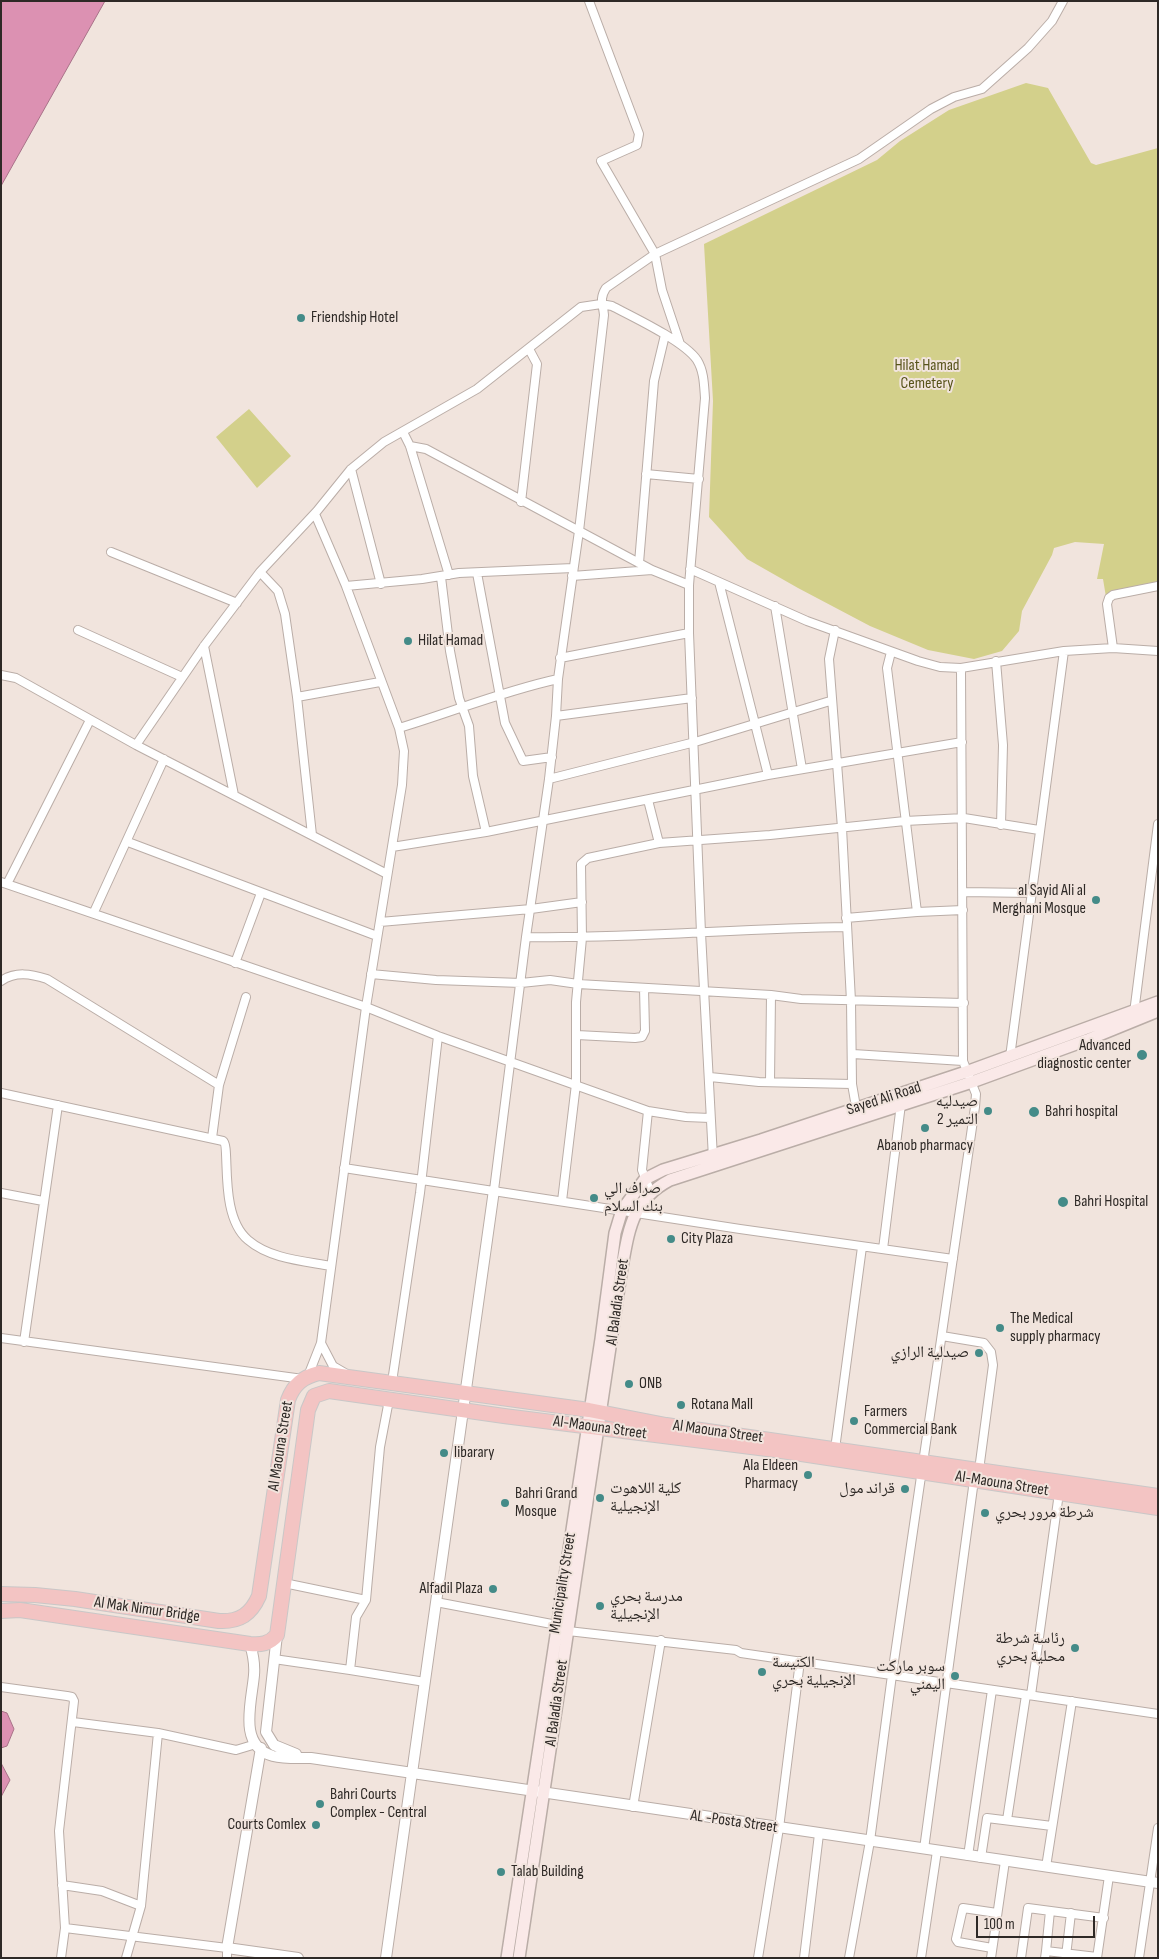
<!DOCTYPE html>
<meta charset="utf-8">
<style>
body{margin:0}
#map{position:relative;width:1159px;height:1959px;overflow:hidden;background:#f1e4dd;font-family:"Sofia Sans Condensed",sans-serif}
canvas{display:block}
.frame{position:absolute;inset:0;border:2px solid #2e2926;pointer-events:none}
.scale{position:absolute;left:976px;top:1916px;width:119px;height:22px;box-sizing:border-box;border:2px solid #2e2926;border-top:0;padding-left:6px;font-size:15px;line-height:18px;white-space:nowrap;color:#2e2926;-webkit-text-stroke:4px #f1e4dd;paint-order:stroke}
</style>
<div id="map">
<canvas width="1159" height="1959"></canvas>
<div class="frame"></div>
<div class="scale">100 m</div>
</div>
<script>
const context = document.querySelector('canvas').getContext('2d');
context.lineJoin = 'round';
function paint(path, color) {
  context.fillStyle = color;
  context.fill(path, 'evenodd');
}
function stroke(path, color, width, dash) {
  context.strokeStyle = color;
  context.lineWidth = width;
  context.lineCap = dash ? 'butt' : 'round';
  context.setLineDash(dash || []);
  context.stroke(path);
}
function label(font, color, halo, rows, align = 'center') {
  context.font = font + ' "Sofia Sans Condensed","Noto Naskh Arabic",sans-serif';
  context.lineWidth = 4;
  context.setLineDash([]);
  context.textBaseline = 'middle';
  context.strokeStyle = halo;
  context.fillStyle = color;
  for (const [text, x, y, turn = 0] of rows) {
    context.save();
    context.translate(x, y);
    context.rotate((+turn || 0) * Math.PI / 180);
    context.textAlign = isNaN(turn) ? turn : align;
    if (halo) context.strokeText(text, 0, 0);
    context.fillText(text, 0, 0);
    context.restore();
  }
}
const green = new Path2D(`
 M 1026,83 L 1048,88 L 1091,163 L 1096,165 L 1158,148 L 1158,589 L 1106,597 L 1103,579 L 1097,579 L 1104,544 L 1075,542 L 1054,548 L 1052,555 L 1022,611 L 1019,631 L 1002,651 L 974,659 L 928,650 L 870,626 L 798,588 L 747,559 L 709,517 L 713,401 L 704,244 L 877,160 L 900,141 L 949,110 Z
 M 249,409 L 291,456 L 257,488 L 216,437 Z`);
const water = new Path2D(`
 M 1,1 L 105,1 L 1,186 Z
 M 1,1711 L 7,1713 L 14,1729 L 7,1746 L 1,1748 Z
 M 1,1763 L 10,1780 L 1,1797 Z`);
const minor = new Path2D(`
 M 589,1 L 639,134 L 637,145 L 601,161 L 655,254 L 662,290 L 680,344
 M 403,432 L 410,446 L 449,575
 M 410,446 L 426,449 L 652,570 L 689,585
 M 351,469 L 381,584
 M 646,474 L 699,479
 M 521,502 L 537,364 L 529,349
 M 111,552 L 237,603
 M 639,563 L 654,381 L 665,335
 M 690,569 L 807,621 L 918,661 L 940,667 L 961,668 L 1064,651 L 1113,648 L 1158,651
 M 260,572 L 278,591 L 285,614 L 297,697 L 312,835
 M 477,573 L 505,723 L 523,761 L 552,757
 M 572,576 L 652,570
 M 441,577 L 450,651 L 459,698 L 469,726 L 473,776 L 486,832
 M 719,582 L 768,775
 M 346,586 L 422,579 L 459,573 L 573,568
 M 775,606 L 802,769
 M 78,630 L 182,677
 M 835,630 L 829,659 L 842,828 L 851,1001 L 852,1084 L 856,1107
 M 204,646 L 234,795
 M 1113,648 L 1107,604 L 1109,598 L 1113,595 L 1158,586
 M 891,652 L 887,668 L 917,912 L 963,910
 M 560,658 L 689,633
 M 996,661 L 1003,745 L 1001,825
 M 1,675 L 16,678 L 136,745 L 387,874
 M 297,697 L 380,682
 M 556,716 L 692,698
 M 399,728 C 452,712 503,691 558,679
 M 136,745 L 204,646 L 260,572 L 317,511 L 351,469 L 384,442 L 477,389 L 581,307 L 601,304 L 612,306 C 633,317 684,341 697,360 C 704,371 704,385 705,398 L 689,585 L 689,633 L 701,933 L 713,1158
 M 549,779 L 695,742 L 830,701
 M 648,800 L 659,843
 M 128,842 L 377,936
 M 392,847 L 486,832 L 768,775 L 962,742
 M 1,882 L 366,1007 L 438,1036 L 648,1111 L 686,1117 L 710,1118
 M 7,884 L 90,720
 M 964,892 L 1031,893
 M 94,912 L 164,759
 M 846,918 L 917,912
 M 380,922 L 531,909 L 582,902
 M 526,937 C 633,939 740,928 847,927
 M 235,963 L 261,893
 M 371,974 L 436,980 L 521,983 L 550,980 L 578,984 L 771,995 L 801,999 L 964,1003
 M 1,981 C 16,971 31,974 47,979 L 219,1085
 M 1134,1013 L 1158,824
 M 577,1035 L 635,1038 L 642,1037 L 645,1031 L 644,988
 M 853,1054 L 963,1061
 M 1010,1057 L 1064,651
 M 710,1077 L 759,1082 L 852,1084
 M 770,1082 L 771,995
 M 1,1093 L 223,1141 C 231,1146 218,1215 248,1240 C 270,1259 304,1261 331,1266
 M 648,1111 L 642,1170 L 651,1193
 M 212,1138 L 219,1085 L 246,997
 M 344,1168 L 740,1229 L 953,1259
 M 494,1190 L 526,937 L 549,779 L 556,716 L 558,679 L 579,531 L 604,315 C 603,304 599,299 606,288 L 655,254 L 859,159 L 931,109 L 954,97 L 982,89 L 1028,48 L 1052,21 L 1063,1
 M 1,1193 L 43,1201
 M 562,1201 L 576,1084 L 576,1002 L 582,938 L 581,864 L 588,858 L 659,843 L 770,835 L 905,821 L 964,818 L 1039,830
 M 883,1249 L 901,1104
 M 942,1336 L 984,1343 L 991,1352 L 993,1365 L 979,1470
 M 1,1338 L 303,1379
 M 24,1342 L 58,1105
 M 321,1343 L 333,1366 L 345,1373
 M 308,1376 L 321,1343 L 366,1007 L 402,785 L 404,751 L 399,728 L 346,586 L 315,514
 M 392,1382 L 420,1193 L 438,1036
 M 389,1400 L 380,1447 L 366,1600 L 356,1617 L 350,1670 L 425,1682
 M 835,1449 L 862,1247
 M 284,1583 L 366,1600
 M 436,1602 L 557,1625
 M 568,1631 L 736,1650 L 741,1653 L 1158,1714
 M 274,1659 L 350,1670
 M 1,1687 L 67,1696 L 72,1697 L 74,1701 L 59,1831 L 65,1928 L 61,1958
 M 1031,1695 L 1059,1493
 M 73,1722 L 158,1733 L 236,1750 L 256,1744
 M 633,1807 L 661,1640
 M 1007,1820 L 1026,1695
 M 924,1849 L 974,1480
 M 968,1856 L 992,1690
 M 981,1858 L 987,1818 L 1052,1826
 M 1046,1867 L 1072,1701
 M 62,1885 L 102,1891 L 141,1906
 M 65,1928 L 227,1948 L 227,1958
 M 992,1948 L 958,1942 L 956,1939 L 963,1908 L 997,1913
 M 1046,1951 L 1050,1911
 M 1066,1956 L 1071,1913
 M 126,1958 L 141,1906 L 158,1733
 M 758,1958 L 779,1828 L 800,1661
 M 804,1958 L 819,1834
 M 849,1958 L 870,1841 L 892,1675 L 975,1107 L 976,1094 L 963,1061 L 961,668
 M 921,1958 L 937,1851
 M 991,1958 L 1005,1861
 M 1021,1958 L 1028,1908 L 1104,1918
 M 1045,1958 L 1046,1951 L 1097,1957
 M 1097,1958 L 1109,1876
 M 1139,1958 L 1158,1828`);
const tertiary = new Path2D(`
 M 277,1635 L 266,1732 L 274,1745 L 296,1754
 M 250,1644 C 253,1654 255,1664 254,1675 C 252,1701 237,1746 273,1756 C 285,1759 299,1758 311,1758 L 1158,1883
 M 261,1748 L 227,1948 L 298,1958
 M 386,1958 L 494,1190`);
const secondary = new Path2D(`
 M 507,1958 L 601,1339 L 615,1233 L 622,1210 L 645,1179 L 663,1170 L 761,1140 L 966,1072 L 1158,1002
 M 519,1958 L 622,1267 C 629,1229 632,1200 670,1180 L 972,1082 L 1087,1040 L 1158,1011`);
const trunk = new Path2D(`
 M 1,1594 L 35,1595 L 75,1599 L 219,1621 C 240,1622 251,1614 259,1596 L 288,1400 C 294,1384 303,1377 319,1373 L 589,1410 L 666,1425 L 1158,1496
 M 1,1611 L 20,1610 L 250,1644 C 261,1645 269,1644 277,1635 L 308,1410 L 314,1396 L 329,1391 L 504,1416 L 775,1450 L 1158,1508`);
const markers = [
 [301,318,5,"#448b88"],
 [408,641,5,"#448b88"],
 [1096,900,5,"#448b88"],
 [1142,1055,6,"#448b88"],
 [988,1111,5,"#448b88"],
 [1034,1112,6,"#448b88"],
 [925,1128,5,"#448b88"],
 [594,1198,5,"#448b88"],
 [1063,1202,6,"#448b88"],
 [671,1239,5,"#448b88"],
 [1000,1328,5,"#448b88"],
 [979,1353,5,"#448b88"],
 [629,1384,5,"#448b88"],
 [681,1405,5,"#448b88"],
 [854,1421,5,"#448b88"],
 [444,1453,5,"#448b88"],
 [808,1475,5,"#448b88"],
 [905,1489,5,"#448b88"],
 [600,1498,5,"#448b88"],
 [505,1503,5,"#448b88"],
 [985,1513,5,"#448b88"],
 [493,1589,5,"#448b88"],
 [600,1606,5,"#448b88"],
 [1075,1648,5,"#448b88"],
 [762,1672,5,"#448b88"],
 [955,1676,5,"#448b88"],
 [320,1804,5,"#448b88"],
 [316,1825,5,"#448b88"],
 [501,1872,5,"#448b88"]
];
const poiNames = [
 ["Friendship Hotel",311,318],
 ["Hilat Hamad",418,641],
 ["al Sayid Ali al",1086,891,"right"],
 ["Merghani Mosque",1086,909,"right"],
 ["Advanced",1131,1046,"right"],
 ["diagnostic center",1131,1064,"right"],
 ["صيدليه",978,1102,"right"],
 ["التمير 2",978,1120,"right"],
 ["Bahri hospital",1045,1112],
 ["Abanob pharmacy",925,1146,"center"],
 ["صراف الي",604,1189],
 ["بنك السلام",604,1207],
 ["Bahri Hospital",1074,1202],
 ["City Plaza",681,1239],
 ["The Medical",1010,1319],
 ["supply pharmacy",1010,1337],
 ["صيدلية الرازي",969,1353,"right"],
 ["ONB",639,1384],
 ["Rotana Mall",691,1405],
 ["Farmers",864,1412],
 ["Commercial Bank",864,1430],
 ["libarary",454,1453],
 ["Ala Eldeen",798,1466,"right"],
 ["Pharmacy",798,1484,"right"],
 ["كلية اللاهوت",610,1489],
 ["الإنجيلية",610,1507],
 ["قراند مول",895,1489,"right"],
 ["Bahri Grand",515,1494],
 ["Mosque",515,1512],
 ["شرطة مرور بحري",995,1513],
 ["Alfadil Plaza",483,1589,"right"],
 ["مدرسة بحري",610,1597],
 ["الإنجيلية",610,1615],
 ["رئاسة شرطة",1065,1639,"right"],
 ["محلية بحري",1065,1657,"right"],
 ["الكنيسة",772,1663],
 ["الإنجيلية بحري",772,1681],
 ["سوبر ماركت",945,1667,"right"],
 ["اليمني",945,1685,"right"],
 ["Bahri Courts",330,1795],
 ["Complex - Central",330,1813],
 ["Courts Comlex",306,1825,"right"],
 ["Talab Building",511,1872]
];
const parkNames = [
 ["Hilat Hamad",927,366],
 ["Cemetery",927,384]
];
const streetNames = [
 ["Sayed Ali Road",884,1099,-18],
 ["Al Baladia Street",618,1302,-82],
 ["Al-Maouna Street",600,1428,8],
 ["Al Maouna Street",718,1432,8],
 ["Al Maouna Street",281,1446,-81],
 ["Al-Maouna Street",1002,1484,9],
 ["Municipality Street",563,1583,-81],
 ["Al Mak Nimur Bridge",147,1610,8],
 ["Al Baladia Street",557,1703,-82],
 ["AL -Posta Street",734,1822,8]
];
paint(green, '#d3d08b');
paint(water, '#dc91b2');
stroke(water, '#a87288', 1);
stroke(minor, '#baada7', 10);
stroke(tertiary, '#baada7', 12);
stroke(secondary, '#baada7', 14);
stroke(trunk, '#c9c7c7', 16);
stroke(minor, '#fff', 8);
stroke(tertiary, '#fff', 10);
stroke(secondary, '#fae9e8', 11);
stroke(trunk, '#f3c4c3', 14);
for (const [x, y, r, color] of markers) {
  const dot = new Path2D();
  dot.arc(x, y, r, 0, 2 * Math.PI);
  context.fillStyle = color;
  context.fill(dot);
  stroke(dot, '#f1e4dd', 2);
}
label('16px', '#2e2926', '#f1e4dd', poiNames, 'left');
label('16px', '#57531a', '#f1e4dd', parkNames);
label('16px', '#2e2926', '#f1e4dd', streetNames);
</script>
